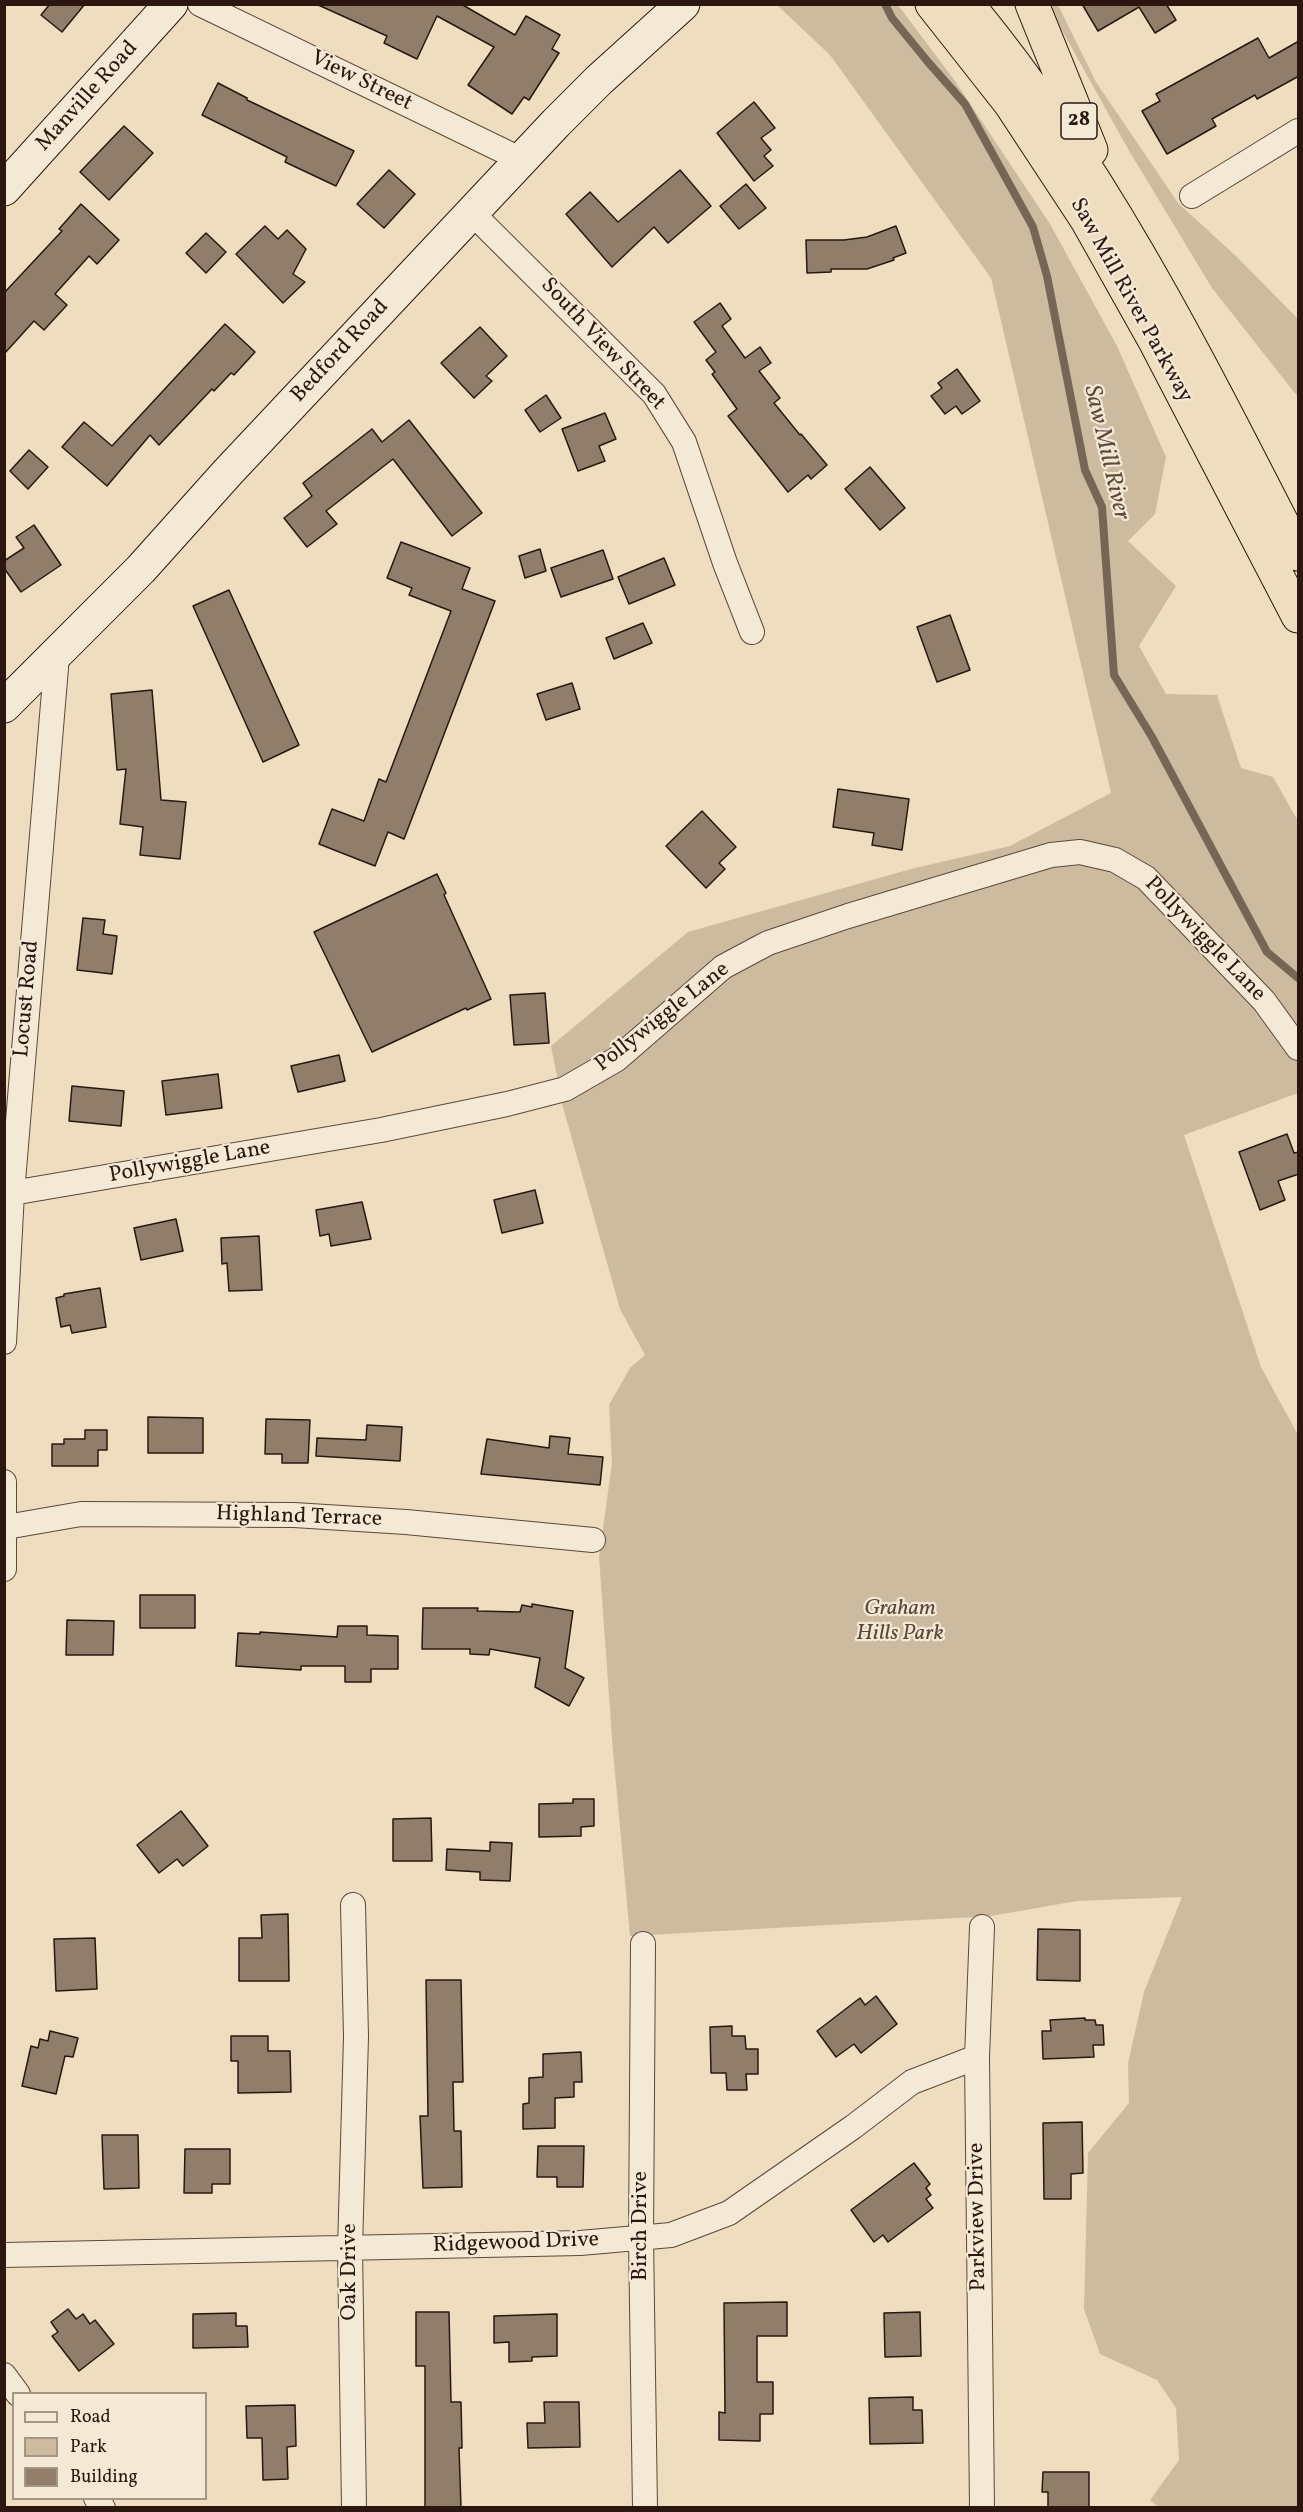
<!DOCTYPE html>
<style>
body{margin:0}
#map{position:relative;width:1303px;height:2512px;overflow:hidden;background:#eeddbe;font-family:Vollkorn,serif}
canvas{display:block}
.frame{position:absolute;inset:0;border:6px solid #2b1710;pointer-events:none}
.legend{position:absolute;left:12px;top:2392px;width:195px;height:108px;box-sizing:border-box;background:#f4e9d5;border:2px solid #a49586;margin:0;padding:8px 10px;list-style:none;font-size:18px;color:#2b1710}
.legend li{display:flex;align-items:center;gap:12px;height:30px}
.legend b{width:30px;border:2px solid #a49586}
</style>
<div id="map">
<canvas width="1303" height="2512"></canvas>
<div class="frame"></div>
<ul class="legend">
<li><b style="height:8px;background:#f4e9d5"></b>Road</li>
<li><b style="height:16px;background:#cdbba0"></b>Park</li>
<li><b style="height:16px;background:#907e6a"></b>Building</li>
</ul>
</div>
<script>
const context = document.querySelector('canvas').getContext('2d');
context.lineJoin = 'round';
function paint(path, color) {
  context.fillStyle = color;
  context.fill(path, 'evenodd');
}
function stroke(path, color, width, dash) {
  context.strokeStyle = color;
  context.lineWidth = width;
  context.lineCap = dash ? 'butt' : 'round';
  context.setLineDash(dash || []);
  context.stroke(path);
}
function label(font, color, halo, rows, align = 'center') {
  context.font = font + ' Vollkorn,serif';
  context.lineWidth = 4.5;
  context.setLineDash([]);
  context.textBaseline = 'middle';
  context.strokeStyle = halo;
  context.fillStyle = color;
  for (const [text, x, y, turn = 0] of rows) {
    context.save();
    context.translate(x, y);
    context.rotate((+turn || 0) * Math.PI / 180);
    context.textAlign = isNaN(turn) ? turn : align;
    if (halo) context.strokeText(text, 0, 0);
    context.fillText(text, 0, 0);
    context.restore();
  }
}
const green = new Path2D(`
 M 777,5 L 898,5 L 955,81 L 1050,224 L 1117,346 L 1166,457 L 1155,514 L 1128,541 L 1176,586 L 1139,646 L 1166,694 L 1217,695 L 1241,768 L 1273,777 L 1298,821 L 1298,1093 L 1184,1135 L 1261,1367 L 1298,1435 L 1298,2507 L 1158,2507 L 1150,2500 L 1179,2460 L 1176,2408 L 1157,2380 L 1100,2354 L 1084,2309 L 1088,2153 L 1129,2103 L 1128,2063 L 1144,1992 L 1182,1897 L 1077,1901 L 991,1916 L 630,1936 L 613,1751 L 599,1557 L 612,1463 L 609,1405 L 630,1368 L 645,1355 L 620,1309 L 563,1107 L 551,1046 L 688,932 L 911,869 L 1010,846 L 1111,793 L 991,278 L 830,55 Z
 M 1048,5 L 1058,5 L 1096,82 L 1178,203 L 1237,257 L 1298,319 L 1298,397 L 1212,288 L 1128,149 Z`);
const stream = new Path2D(`
 M 885,4 L 892,18 L 928,62 L 965,104 L 1033,227 L 1047,276 L 1085,470 L 1102,507 L 1114,675 L 1152,737 L 1267,952 L 1298,978`);
const building = new Path2D(`
 M 50,4 L 85,4 L 62,32 L 41,15 Z
 M 316,4 L 461,4 L 515,35 L 526,16 L 560,35 L 552,49 L 559,53 L 529,100 L 524,97 L 512,114 L 468,85 L 494,47 L 437,16 L 417,59 L 384,43 L 387,36 Z
 M 1082,4 L 1166,4 L 1176,20 L 1155,33 L 1139,7 L 1098,31 Z
 M 1258,38 L 1269,58 L 1299,41 L 1299,76 L 1257,99 L 1255,95 L 1212,119 L 1216,126 L 1167,154 L 1142,111 L 1160,101 L 1156,94 Z
 M 218,83 L 247,98 L 247,100 L 354,151 L 336,186 L 285,162 L 287,157 L 202,115 Z
 M 754,102 L 775,128 L 761,138 L 771,150 L 764,156 L 773,166 L 754,181 L 717,133 Z
 M 124,126 L 153,153 L 109,200 L 80,172 Z
 M 389,170 L 415,194 L 384,228 L 357,204 Z
 M 680,170 L 711,206 L 668,243 L 654,227 L 612,267 L 566,214 L 590,192 L 618,222 Z
 M 746,184 L 766,208 L 739,229 L 720,206 Z
 M 81,204 L 119,240 L 97,264 L 89,256 L 55,294 L 67,305 L 44,330 L 34,321 L 4,354 L 4,293 L 62,231 L 59,229 Z
 M 265,226 L 278,239 L 287,230 L 306,249 L 293,274 L 305,282 L 283,303 L 236,254 Z
 M 896,226 L 906,253 L 893,258 L 894,260 L 867,269 L 831,269 L 831,272 L 807,273 L 806,240 L 844,240 L 867,237 Z
 M 206,233 L 226,252 L 206,273 L 186,253 Z
 M 720,303 L 731,319 L 722,326 L 745,358 L 760,347 L 771,363 L 759,371 L 780,398 L 774,403 L 800,435 L 801,434 L 827,465 L 811,479 L 808,475 L 788,492 L 728,416 L 737,409 L 712,374 L 715,372 L 706,360 L 716,352 L 694,322 Z
 M 225,324 L 255,352 L 234,375 L 231,373 L 214,391 L 212,389 L 159,445 L 150,435 L 107,486 L 62,447 L 84,422 L 112,446 Z
 M 480,327 L 507,356 L 486,376 L 492,381 L 474,398 L 441,363 Z
 M 957,369 L 980,401 L 962,414 L 956,406 L 945,414 L 931,396 L 942,388 L 938,383 Z
 M 546,395 L 561,418 L 540,432 L 525,410 Z
 M 605,413 L 616,439 L 599,446 L 605,461 L 578,471 L 562,429 Z
 M 409,420 L 482,513 L 452,536 L 393,459 L 326,511 L 337,524 L 307,547 L 284,518 L 312,496 L 303,483 L 372,429 L 382,442 Z
 M 29,450 L 48,467 L 28,489 L 10,471 Z
 M 870,467 L 905,508 L 880,530 L 845,489 Z
 M 34,525 L 61,565 L 21,592 L 4,568 L 4,561 L 24,548 L 16,537 Z
 M 401,542 L 470,568 L 462,589 L 495,601 L 404,839 L 388,832 L 375,866 L 319,844 L 332,809 L 364,821 L 379,779 L 386,782 L 451,611 L 409,595 L 412,588 L 387,578 Z
 M 540,549 L 546,571 L 525,578 L 519,556 Z
 M 603,550 L 613,579 L 561,597 L 551,568 Z
 M 664,558 L 675,585 L 629,604 L 618,577 Z
 M 229,590 L 299,745 L 263,762 L 193,606 Z
 M 950,615 L 970,670 L 937,682 L 917,627 Z
 M 643,623 L 652,643 L 614,659 L 606,638 Z
 M 572,683 L 580,709 L 546,720 L 537,694 Z
 M 152,690 L 161,800 L 186,802 L 180,859 L 140,855 L 143,827 L 120,824 L 126,769 L 117,770 L 111,694 Z
 M 838,789 L 909,799 L 902,850 L 872,845 L 874,833 L 833,827 Z
 M 702,811 L 736,847 L 719,863 L 725,869 L 706,888 L 666,846 Z
 M 437,874 L 446,893 L 444,895 L 491,999 L 467,1010 L 466,1008 L 372,1052 L 314,932 Z
 M 83,918 L 105,920 L 103,934 L 117,936 L 112,974 L 77,970 Z
 M 545,993 L 549,1043 L 514,1045 L 510,995 Z
 M 339,1055 L 345,1081 L 298,1092 L 291,1066 Z
 M 218,1074 L 222,1108 L 166,1115 L 162,1081 Z
 M 72,1086 L 124,1091 L 121,1126 L 69,1121 Z
 M 1287,1134 L 1294,1153 L 1299,1152 L 1299,1174 L 1278,1181 L 1285,1200 L 1260,1210 L 1239,1152 Z
 M 535,1190 L 543,1223 L 502,1233 L 494,1200 Z
 M 362,1202 L 371,1239 L 331,1246 L 329,1234 L 320,1236 L 316,1210 Z
 M 176,1219 L 183,1251 L 141,1260 L 134,1228 Z
 M 259,1236 L 262,1290 L 229,1291 L 227,1263 L 222,1264 L 221,1238 Z
 M 100,1288 L 106,1327 L 72,1333 L 70,1325 L 61,1327 L 56,1298 L 64,1296 L 64,1294 Z
 M 148,1417 L 203,1418 L 203,1453 L 148,1453 Z
 M 266,1419 L 310,1420 L 308,1463 L 282,1463 L 282,1454 L 265,1454 Z
 M 367,1425 L 402,1427 L 400,1461 L 316,1456 L 317,1438 L 366,1440 Z
 M 85,1430 L 107,1430 L 107,1450 L 98,1450 L 98,1466 L 52,1466 L 52,1444 L 64,1444 L 64,1439 L 85,1439 Z
 M 550,1436 L 570,1438 L 568,1454 L 603,1457 L 600,1485 L 481,1474 L 487,1439 L 549,1448 Z
 M 140,1595 L 195,1595 L 195,1628 L 140,1628 Z
 M 532,1604 L 573,1611 L 565,1668 L 584,1678 L 569,1706 L 535,1687 L 540,1658 L 490,1649 L 489,1655 L 470,1654 L 470,1649 L 422,1649 L 423,1608 L 478,1608 L 477,1611 L 520,1612 L 522,1605 L 532,1607 Z
 M 67,1620 L 114,1621 L 113,1655 L 66,1655 Z
 M 338,1626 L 367,1626 L 367,1635 L 398,1636 L 398,1669 L 371,1669 L 371,1682 L 345,1682 L 345,1666 L 301,1666 L 301,1670 L 236,1666 L 238,1633 L 260,1634 L 260,1632 L 337,1637 Z
 M 573,1799 L 594,1799 L 594,1826 L 581,1827 L 581,1836 L 539,1837 L 539,1804 L 573,1803 Z
 M 181,1811 L 208,1846 L 183,1866 L 177,1859 L 159,1873 L 137,1845 Z
 M 431,1818 L 432,1861 L 393,1861 L 393,1819 Z
 M 490,1842 L 512,1843 L 510,1881 L 480,1880 L 480,1872 L 446,1870 L 447,1849 L 490,1851 Z
 M 288,1914 L 289,1981 L 239,1981 L 239,1938 L 262,1938 L 261,1915 Z
 M 1038,1929 L 1080,1930 L 1080,1981 L 1037,1980 Z
 M 95,1938 L 97,1989 L 56,1991 L 54,1939 Z
 M 426,1980 L 461,1980 L 463,2082 L 453,2082 L 454,2131 L 461,2131 L 462,2187 L 423,2188 L 420,2116 L 428,2116 Z
 M 876,1996 L 897,2024 L 861,2053 L 854,2044 L 836,2057 L 817,2031 L 860,1998 L 865,2005 Z
 M 1085,2018 L 1085,2020 L 1095,2020 L 1096,2025 L 1103,2025 L 1104,2045 L 1093,2045 L 1094,2057 L 1043,2059 L 1042,2031 L 1051,2031 L 1050,2020 Z
 M 732,2026 L 732,2036 L 745,2036 L 746,2049 L 758,2049 L 758,2074 L 746,2074 L 747,2090 L 727,2090 L 726,2073 L 711,2073 L 710,2027 Z
 M 50,2031 L 78,2038 L 73,2057 L 65,2056 L 56,2094 L 22,2086 L 31,2046 L 38,2048 L 40,2039 L 48,2041 Z
 M 231,2036 L 268,2036 L 268,2051 L 290,2051 L 291,2092 L 238,2093 L 238,2061 L 231,2061 Z
 M 581,2052 L 582,2082 L 574,2082 L 574,2097 L 555,2098 L 555,2128 L 523,2129 L 523,2104 L 529,2103 L 529,2078 L 543,2077 L 543,2054 Z
 M 1082,2122 L 1083,2173 L 1071,2174 L 1071,2199 L 1044,2199 L 1043,2123 Z
 M 102,2135 L 138,2135 L 139,2188 L 104,2189 Z
 M 538,2146 L 584,2146 L 583,2187 L 557,2187 L 557,2177 L 537,2177 Z
 M 185,2149 L 230,2149 L 230,2184 L 212,2184 L 212,2193 L 184,2193 Z
 M 914,2163 L 930,2184 L 926,2188 L 931,2195 L 926,2199 L 933,2208 L 888,2242 L 883,2235 L 874,2242 L 851,2210 Z
 M 787,2302 L 787,2336 L 757,2336 L 757,2382 L 773,2382 L 773,2414 L 760,2414 L 760,2441 L 719,2440 L 719,2412 L 725,2413 L 724,2303 Z
 M 68,2309 L 76,2319 L 83,2314 L 90,2324 L 95,2320 L 114,2344 L 79,2371 L 52,2336 L 58,2332 L 51,2322 Z
 M 416,2312 L 449,2312 L 451,2402 L 461,2402 L 462,2448 L 459,2448 L 461,2508 L 425,2508 L 425,2366 L 416,2366 Z
 M 920,2312 L 921,2356 L 885,2357 L 884,2313 Z
 M 236,2313 L 236,2326 L 247,2326 L 248,2347 L 193,2348 L 193,2314 Z
 M 557,2314 L 557,2356 L 532,2357 L 532,2361 L 509,2362 L 509,2342 L 494,2343 L 494,2316 Z
 M 913,2397 L 913,2410 L 922,2410 L 923,2443 L 870,2444 L 869,2398 Z
 M 544,2402 L 579,2402 L 580,2447 L 528,2448 L 527,2423 L 545,2423 Z
 M 295,2405 L 296,2446 L 287,2447 L 288,2479 L 263,2480 L 262,2438 L 247,2438 L 246,2406 Z
 M 1043,2472 L 1089,2472 L 1089,2508 L 1048,2508 L 1048,2492 L 1042,2492 Z`);
const minor = new Path2D(`
 M 200,4 L 522,160
 M 1192,196 L 1298,131
 M 472,213 L 654,394 L 684,442 L 725,563 L 752,632
 M 12,1193 L 381,1130 L 507,1104 L 565,1089 L 617,1059 L 723,967 L 768,943 L 848,916 L 1051,855 L 1080,852 L 1115,860 L 1146,878 L 1264,1001 L 1298,1048
 M 4,1342 L 12,1193 L 57,656
 M 4,1482 L 4,1569
 M 6,1527 L 81,1514 L 294,1515 L 406,1522 L 593,1540
 M 353,1905 L 356,2037 L 350,2249 L 354,2508
 M 982,1927 L 977,2057 L 982,2508
 M 643,1944 L 641,2238 L 645,2508
 M 4,2255 L 580,2243 L 671,2235 L 729,2213 L 853,2127 L 912,2082 L 977,2057
 M 4,2375 L 18,2394
 M 96,2498 L 103,2508`);
const secondary = new Path2D(`
 M 4,189 L 171,4
 M 4,706 L 141,569 L 228,472 L 556,123 L 599,80 L 683,4`);
const trunk = new Path2D(`
 M 932,4 L 1010,103 L 1087,220 L 1155,341 L 1298,616
 M 967,4 C 1105,170 1201,365 1298,554
 M 1032,4 L 1091,150`);
const shields = [
 [1079,121,36]
];
const shieldNames = [
 ["28",1079,121]
];
const streetNames = [
 ["View Street",361,82,26],
 ["Manville Road",88,97,-48],
 ["Saw Mill River Parkway",1130,301,61],
 ["South View Street",602,345,47],
 ["Bedford Road",341,352,-47],
 ["Pollywiggle Lane",1204,940,46],
 ["Locust Road",28,999,-85],
 ["Pollywiggle Lane",663,1018,-38],
 ["Pollywiggle Lane",190,1163,-10],
 ["Highland Terrace",299,1518,2],
 ["Parkview Drive",979,2217,-91],
 ["Birch Drive",642,2226,-90],
 ["Ridgewood Drive",516,2244,-2],
 ["Oak Drive",351,2272,-90]
];
const parkNames = [
 ["Graham",900,1610],
 ["Hills Park",900,1635]
];
const waterNames = [
 ["Saw Mill River",1105,453,77]
];
paint(green, '#cdbba0');
stroke(stream, '#786655', 8);
paint(building, '#907e6a');
stroke(building, '#2b1710', 1.5);
stroke(minor, '#5c483c', 26);
stroke(secondary, '#2b1710', 35);
stroke(trunk, '#2b1710', 35);
stroke(minor, '#f4e9d5', 24);
stroke(secondary, '#f4e9d5', 33);
stroke(trunk, '#eeddbe', 33);
for (const [x, y, w] of shields) {
  const box = new Path2D();
  box.roundRect(x - w / 2, y - 18, w, 36, 4.5);
  context.fillStyle = '#f4e9d5';
  context.fill(box);
  stroke(box, '#2b1710', 1.5);
}
label('bold 21px', '#2b1710', null, shieldNames);
label('22px', '#2b1710', '#f4e9d5', streetNames);
label('italic 22px', '#5c483b', '#f4e9d5', parkNames);
label('italic 24px', '#5f4b3e', '#f4e9d5', waterNames);
</script>
